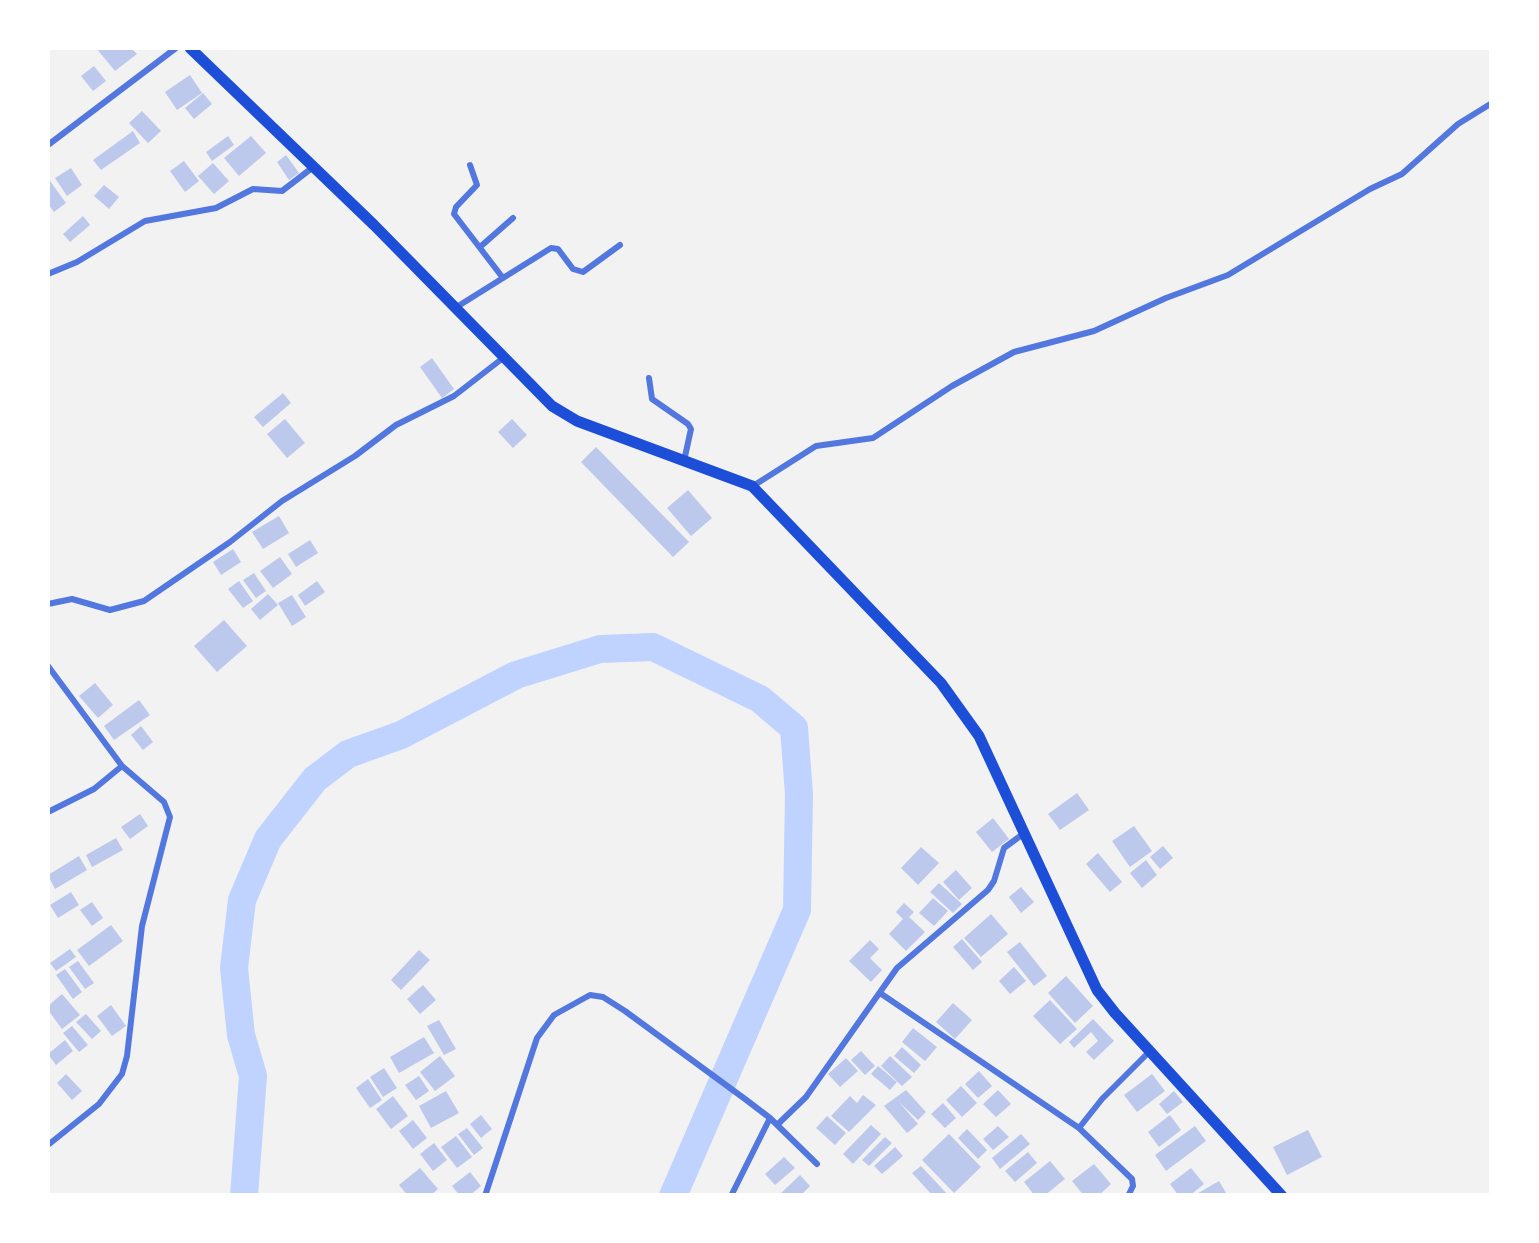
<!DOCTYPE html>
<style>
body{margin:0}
#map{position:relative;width:1539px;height:1243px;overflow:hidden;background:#f2f2f2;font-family:"Alegreya Sans",sans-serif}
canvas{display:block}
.frame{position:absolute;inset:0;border:50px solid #fff;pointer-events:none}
</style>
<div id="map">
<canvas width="1539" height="1243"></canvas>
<div class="frame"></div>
</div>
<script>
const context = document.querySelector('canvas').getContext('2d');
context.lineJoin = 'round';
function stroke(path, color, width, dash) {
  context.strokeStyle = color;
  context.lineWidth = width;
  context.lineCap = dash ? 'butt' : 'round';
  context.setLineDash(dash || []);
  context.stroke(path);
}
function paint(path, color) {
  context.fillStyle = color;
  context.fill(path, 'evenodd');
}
const river = new Path2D(`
 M 244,1196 L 253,1076 L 241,1035 L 234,968 L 242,900 L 268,839 L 315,779 L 348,754 L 401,735 L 516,675 L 600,649 L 653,647 L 760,699 L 794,728 L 799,794 L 797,910 L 673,1196`);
const building = new Path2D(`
 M 96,48 L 131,48 L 137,54 L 115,71 Z
 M 94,66 L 106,81 L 93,91 L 81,76 Z
 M 190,75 L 202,93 L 177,110 L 165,92 Z
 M 203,93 L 212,104 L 194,119 L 185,108 Z
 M 142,111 L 161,131 L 148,143 L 129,123 Z
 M 133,131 L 140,143 L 101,170 L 93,160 Z
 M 228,136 L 234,145 L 212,161 L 206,152 Z
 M 251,136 L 266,153 L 239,176 L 224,158 Z
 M 286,155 L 299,173 L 289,180 L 277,162 Z
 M 184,161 L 199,181 L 185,192 L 170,171 Z
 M 213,163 L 229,181 L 214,194 L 198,176 Z
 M 71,168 L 82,185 L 67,196 L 55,178 Z
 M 50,181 L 66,203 L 54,212 L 48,204 Z
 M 104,185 L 119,197 L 109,209 L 94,196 Z
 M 83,216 L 90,225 L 70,242 L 63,234 Z
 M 432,358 L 454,389 L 442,398 L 420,367 Z
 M 283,393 L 291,403 L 263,427 L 254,417 Z
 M 285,419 L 305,443 L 287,458 L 267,434 Z
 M 512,419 L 527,435 L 513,448 L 498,432 Z
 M 596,447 L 689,542 L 673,557 L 581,462 Z
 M 688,490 L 712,518 L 691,536 L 667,508 Z
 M 279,516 L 289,533 L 263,549 L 252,532 Z
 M 310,540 L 318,553 L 296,567 L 288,554 Z
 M 233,549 L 241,562 L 221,575 L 213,562 Z
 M 280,557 L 292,574 L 273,588 L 260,571 Z
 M 254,573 L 266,591 L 256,598 L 243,580 Z
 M 239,581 L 253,601 L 243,608 L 228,589 Z
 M 317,581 L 325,592 L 305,606 L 298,595 Z
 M 268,594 L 278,605 L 260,620 L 251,609 Z
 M 292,595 L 306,617 L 292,626 L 278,603 Z
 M 224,620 L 247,646 L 217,672 L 194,646 Z
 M 95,683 L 113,705 L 98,718 L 79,696 Z
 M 139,700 L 150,715 L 114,740 L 104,726 Z
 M 141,726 L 153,742 L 143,750 L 131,735 Z
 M 1077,793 L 1089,810 L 1060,830 L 1048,814 Z
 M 140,814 L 148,826 L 130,839 L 121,827 Z
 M 993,818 L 1009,839 L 992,852 L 976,832 Z
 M 1134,826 L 1152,851 L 1130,867 L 1112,841 Z
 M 116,838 L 123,850 L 92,867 L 86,855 Z
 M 1163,846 L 1173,858 L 1160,869 L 1150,857 Z
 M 921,847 L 939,863 L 918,885 L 901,868 Z
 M 1098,853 L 1122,882 L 1110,892 L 1086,864 Z
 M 79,856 L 87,870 L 55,889 L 48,875 Z
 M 1146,860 L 1157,875 L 1142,888 L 1130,873 Z
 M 956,870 L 972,888 L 959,900 L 943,882 Z
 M 939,883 L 962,904 L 953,913 L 930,892 Z
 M 1021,887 L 1034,902 L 1021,913 L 1009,897 Z
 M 71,892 L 79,905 L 58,918 L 50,905 Z
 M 933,898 L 948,911 L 934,926 L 919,913 Z
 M 92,902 L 103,918 L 92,926 L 80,910 Z
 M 904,903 L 914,912 L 909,917 L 925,932 L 906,951 L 889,934 L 903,919 L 896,912 Z
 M 991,914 L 1008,934 L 981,957 L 964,938 Z
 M 111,925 L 123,941 L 89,966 L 77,950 Z
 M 962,939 L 982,962 L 973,970 L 953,947 Z
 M 870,940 L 879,949 L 870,958 L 882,970 L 871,982 L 849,961 Z
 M 1020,942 L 1047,976 L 1034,986 L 1007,952 Z
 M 70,949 L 76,957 L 56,971 L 50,963 Z
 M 419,950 L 430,960 L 401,990 L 391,980 Z
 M 78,961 L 94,983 L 85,989 L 69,967 Z
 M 1014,967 L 1026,981 L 1010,994 L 999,981 Z
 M 65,969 L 82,992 L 73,999 L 56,975 Z
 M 1066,976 L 1093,1006 L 1075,1023 L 1048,993 Z
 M 423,985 L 436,1000 L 420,1014 L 407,999 Z
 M 62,994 L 80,1015 L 62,1029 L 48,1010 L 48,1006 Z
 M 1050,1000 L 1077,1029 L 1060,1044 L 1033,1016 Z
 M 953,1003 L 972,1020 L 955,1039 L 936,1022 Z
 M 111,1005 L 126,1026 L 112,1036 L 97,1016 Z
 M 86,1014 L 101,1031 L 92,1039 L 76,1022 Z
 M 1093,1019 L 1114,1041 L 1094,1060 L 1086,1052 L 1098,1041 L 1091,1032 L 1074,1048 L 1069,1042 Z
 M 439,1020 L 456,1049 L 444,1055 L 427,1026 Z
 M 72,1026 L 88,1045 L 79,1052 L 63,1033 Z
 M 913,1028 L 937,1047 L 925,1061 L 902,1042 Z
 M 424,1037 L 434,1053 L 399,1073 L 390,1057 Z
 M 65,1040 L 73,1051 L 56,1065 L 48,1054 Z
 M 902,1047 L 921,1065 L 914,1073 L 894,1056 Z
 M 861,1051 L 875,1066 L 865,1075 L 851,1060 Z
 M 440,1056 L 455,1076 L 435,1091 L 420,1072 Z
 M 890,1056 L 912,1077 L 902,1086 L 881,1066 Z
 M 846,1058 L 858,1071 L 840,1087 L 828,1074 Z
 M 878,1066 L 897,1082 L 890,1090 L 871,1074 Z
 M 384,1068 L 397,1088 L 383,1097 L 370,1077 Z
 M 979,1071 L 992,1086 L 978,1098 L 965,1084 Z
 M 66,1074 L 82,1091 L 72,1100 L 57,1083 Z
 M 1152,1074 L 1165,1091 L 1137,1112 L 1124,1095 Z
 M 419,1076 L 429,1091 L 416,1100 L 405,1085 Z
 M 368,1079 L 382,1100 L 370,1108 L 356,1088 Z
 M 961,1086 L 977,1103 L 962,1117 L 946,1100 Z
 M 906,1090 L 926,1112 L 918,1120 L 899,1102 L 918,1124 L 907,1133 L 884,1106 Z
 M 998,1090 L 1011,1104 L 996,1117 L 983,1104 Z
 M 446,1091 L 459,1113 L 431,1128 L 419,1106 Z
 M 1174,1091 L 1183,1102 L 1167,1114 L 1159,1104 Z
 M 863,1095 L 876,1105 L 849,1132 L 831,1116 L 850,1096 L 857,1103 Z
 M 393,1096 L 408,1116 L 391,1129 L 376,1109 Z
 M 943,1103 L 956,1118 L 945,1128 L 931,1114 Z
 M 481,1115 L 492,1129 L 481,1138 L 470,1124 Z
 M 1170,1115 L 1181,1130 L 1159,1147 L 1148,1132 Z
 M 827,1116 L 846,1133 L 835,1145 L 816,1128 Z
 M 413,1120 L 427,1138 L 413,1149 L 399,1131 Z
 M 871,1125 L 881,1134 L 853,1164 L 843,1154 Z
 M 998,1126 L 1009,1137 L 993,1150 L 983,1139 Z
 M 1195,1126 L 1206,1141 L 1166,1171 L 1155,1155 Z
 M 467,1128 L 483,1148 L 474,1155 L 458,1134 Z
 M 967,1129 L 987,1150 L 978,1159 L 958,1138 Z
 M 1308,1130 L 1322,1157 L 1287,1175 L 1273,1147 Z
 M 949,1134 L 981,1167 L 954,1193 L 922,1160 Z
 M 1021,1134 L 1030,1144 L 1000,1169 L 992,1158 Z
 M 456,1136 L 472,1157 L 457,1168 L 441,1147 Z
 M 885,1137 L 892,1143 L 869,1166 L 862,1160 Z
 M 434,1143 L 447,1160 L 433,1171 L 420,1154 Z
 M 895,1147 L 903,1156 L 882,1174 L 874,1166 Z
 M 1028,1152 L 1037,1163 L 1015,1182 L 1005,1171 Z
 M 784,1157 L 795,1168 L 775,1185 L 765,1174 Z
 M 1050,1161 L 1065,1179 L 1044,1196 L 1035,1196 L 1024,1182 Z
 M 1094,1164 L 1111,1184 L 1098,1196 L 1084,1196 L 1072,1181 Z
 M 921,1166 L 949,1196 L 933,1196 L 912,1173 Z
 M 420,1168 L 438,1189 L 430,1196 L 408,1196 L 399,1185 Z
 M 1191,1168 L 1204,1184 L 1189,1196 L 1179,1196 L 1170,1184 Z
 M 470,1172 L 481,1186 L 469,1196 L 460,1196 L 452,1186 Z
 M 800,1175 L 810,1186 L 800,1196 L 778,1196 Z
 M 1219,1181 L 1228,1196 L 1193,1196 Z`);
const minor = new Path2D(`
 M 48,145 L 176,48
 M 470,165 L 477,185 L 456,207 L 454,214 L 503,278
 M 480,247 L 513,218
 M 48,274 L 77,262 L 145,221 L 216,208 L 253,189 L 282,191 L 312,168
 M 455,308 L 551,248 L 558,249 L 573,269 L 583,272 L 620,245
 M 649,378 L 652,399 L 688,424 L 691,429 L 684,461
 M 753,486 L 816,446 L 873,438 L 952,386 L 1014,352 L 1094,331 L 1166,298 L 1228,275 L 1370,189 L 1402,174 L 1458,124 L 1492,103
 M 48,604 L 72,599 L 110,610 L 144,601 L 230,542 L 282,501 L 355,456 L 396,425 L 454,396 L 503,358
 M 48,666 L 122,766 L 94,789 L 48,812
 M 880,993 L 1079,1128
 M 777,1125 L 806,1097 L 897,968 L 988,890 L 994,881 L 1004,848 L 1023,834
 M 48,1145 L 99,1104 L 122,1074 L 127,1056 L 142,926 L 170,817 L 164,802 L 122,766
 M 485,1196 L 537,1038 L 554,1015 L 590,995 L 603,997 L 625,1011 L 745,1099 L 770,1118 L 817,1164
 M 731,1196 L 770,1118
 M 1128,1196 L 1133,1186 L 1132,1179 L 1079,1128 L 1102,1099 L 1149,1052`);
const primary = new Path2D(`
 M 190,48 L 374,225 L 552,406 L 577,421 L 752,486 L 941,683 L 979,736 L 1097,990 L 1115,1013 L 1282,1196`);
stroke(river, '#bfd3fe', 28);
paint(building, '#bdc9ec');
stroke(minor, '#5277de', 6);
stroke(primary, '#1d4ed8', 11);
</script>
